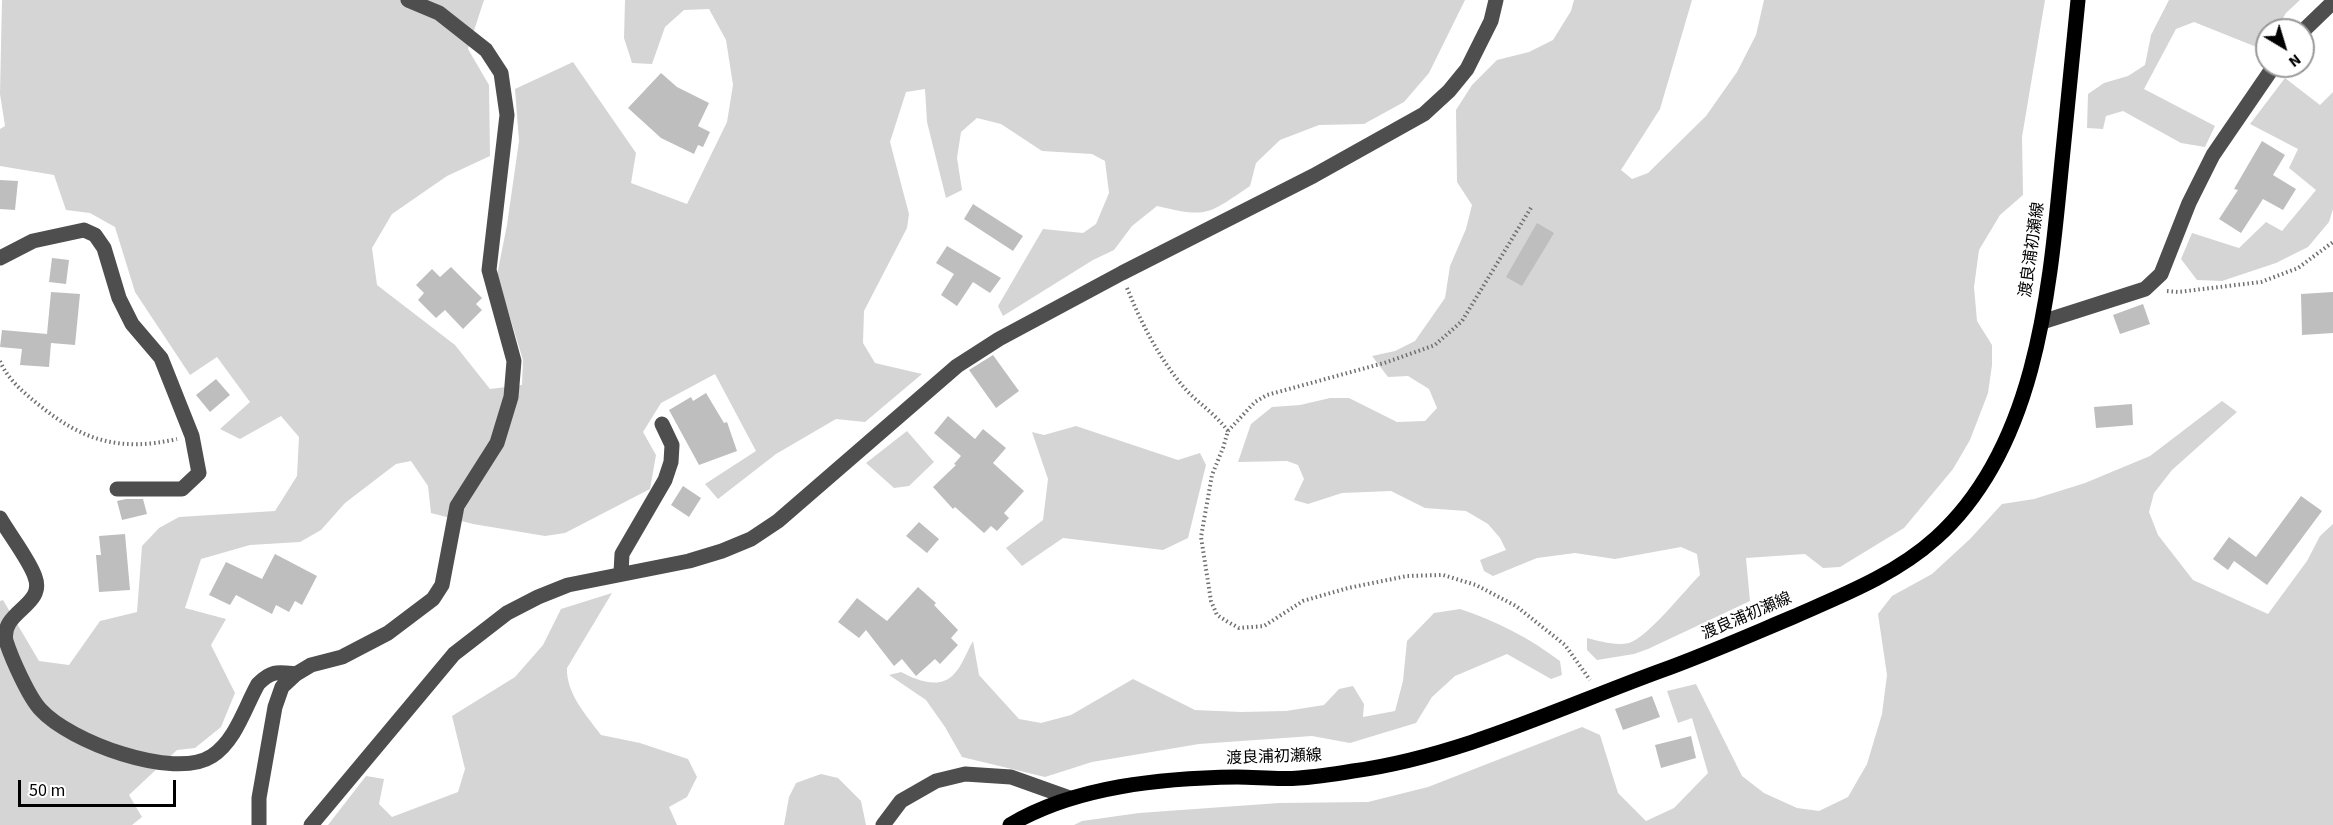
<!DOCTYPE html>
<meta charset="utf-8">
<style>
body{margin:0}
#map{position:relative;width:2333px;height:825px;overflow:hidden;background:#fff;font-family:"Source Sans 3",sans-serif}
canvas{display:block}
.north{position:absolute;left:2255px;top:18px;width:60px;height:60px;box-sizing:border-box;background:#fff;border:2px solid #999;border-radius:50%;rotate:142deg;font-size:16px;font-weight:700;line-height:24px;text-align:center;color:#000}
.north::after{content:'';display:block;margin:auto;width:21px;height:27px;background:#000;clip-path:polygon(50% 0,100% 100%,50% 72%,0 100%)}
.scale{position:absolute;left:18px;top:780px;width:158px;height:27px;box-sizing:border-box;border:3px solid #000;border-top:0;padding-left:8px;font-size:18px;line-height:21px;white-space:nowrap;color:#000;-webkit-text-stroke:4px #fff;paint-order:stroke}
</style>
<div id="map">
<canvas width="2333" height="825"></canvas>
<div class="north">N</div>
<div class="scale">50 m</div>
</div>
<script>
const context = document.querySelector('canvas').getContext('2d');
context.lineJoin = 'round';
function paint(path, color) {
  context.fillStyle = color;
  context.fill(path, 'evenodd');
}
function stroke(path, color, width, dash) {
  context.strokeStyle = color;
  context.lineWidth = width;
  context.lineCap = dash ? 'butt' : 'round';
  context.setLineDash(dash || []);
  context.stroke(path);
}
function label(font, color, halo, rows, align = 'center') {
  context.font = font + ' "Source Sans 3","Noto Sans JP",sans-serif';
  context.lineWidth = 4.5;
  context.setLineDash([]);
  context.textBaseline = 'middle';
  context.strokeStyle = halo;
  context.fillStyle = color;
  for (const [text, x, y, turn = 0] of rows) {
    context.save();
    context.translate(x, y);
    context.rotate((+turn || 0) * Math.PI / 180);
    context.textAlign = isNaN(turn) ? turn : align;
    if (halo) context.strokeText(text, 0, 0);
    context.fillText(text, 0, 0);
    context.restore();
  }
}
const green = new Path2D(`
 M 2,0 L 484,0 L 468,49 L 489,85 L 490,156 L 447,176 L 392,214 L 372,248 L 377,285 L 455,345 L 490,389 L 522,385 L 523,360 L 497,275 L 507,225 L 519,141 L 515,89 L 573,62 L 636,153 L 631,183 L 687,204 L 727,122 L 733,85 L 726,40 L 709,9 L 684,10 L 665,27 L 652,64 L 632,63 L 624,38 L 625,0 L 1465,0 L 1429,73 L 1404,102 L 1364,124 L 1319,125 L 1280,140 L 1256,163 L 1250,186 C 1207,215 1208,218 1157,206 L 1132,226 L 1114,250 L 1093,260 L 1003,316 L 998,306 L 1043,229 L 1083,233 L 1096,224 L 1109,193 L 1105,161 L 1092,154 L 1042,151 L 1001,124 L 977,118 L 961,132 L 957,158 L 962,190 L 946,198 L 927,122 L 925,89 L 906,92 L 890,142 L 909,214 L 907,228 L 864,311 L 863,343 L 875,363 L 922,374 L 865,422 L 836,419 L 776,454 L 718,499 L 705,484 L 756,451 L 715,374 L 661,403 L 643,432 L 656,455 L 650,489 L 565,533 L 545,536 L 473,524 L 431,513 L 428,486 L 411,461 L 396,464 L 345,503 L 321,530 L 300,542 L 250,545 L 201,559 L 185,608 L 226,619 L 211,645 L 235,693 L 221,727 L 195,748 L 177,750 L 129,795 L 142,817 L 132,825 L 0,825 L 0,601 L 3,600 L 39,661 L 69,665 L 100,621 L 137,612 L 142,546 L 159,528 L 179,517 L 275,511 L 297,476 L 299,437 L 281,416 L 240,439 L 220,429 L 250,402 L 217,357 L 190,375 L 135,292 L 115,227 L 90,213 L 66,210 L 54,175 L 0,166 L 0,129 L 5,126 L 0,94 Z
 M 1574,0 L 1692,0 L 1660,109 L 1621,170 L 1632,179 L 1648,173 L 1706,116 L 1737,72 L 1756,35 L 1764,0 L 2045,0 L 2022,137 L 2023,195 L 2000,215 L 1979,250 L 1974,287 L 1977,321 L 1992,345 L 1992,365 L 1988,393 L 1970,440 L 1953,469 L 1904,528 L 1840,567 L 1823,568 L 1805,554 L 1746,558 L 1750,601 L 1648,649 L 1634,654 L 1597,660 L 1587,650 L 1587,638 C 1600,641 1614,646 1629,643 C 1647,638 1684,591 1700,575 L 1697,554 L 1681,547 L 1615,559 L 1575,553 L 1537,558 L 1493,576 L 1484,571 L 1480,560 L 1506,550 L 1500,538 L 1488,524 L 1466,511 L 1425,508 L 1391,491 L 1342,493 L 1308,504 L 1294,500 L 1304,479 L 1298,465 L 1287,461 L 1238,462 L 1251,424 L 1272,407 L 1300,405 L 1330,398 L 1349,398 L 1397,422 L 1425,421 L 1437,408 L 1429,389 L 1408,376 L 1388,377 L 1372,356 L 1395,351 L 1415,341 L 1445,298 L 1450,266 L 1466,229 L 1472,205 L 1457,182 L 1456,110 L 1472,85 L 1497,60 L 1529,52 L 1553,40 L 1571,11 Z
 M 2169,0 L 2300,0 L 2286,13 L 2276,30 L 2267,30 L 2267,45 L 2264,50 L 2194,22 L 2176,29 L 2144,89 L 2215,126 L 2205,147 L 2181,143 L 2123,111 L 2106,116 L 2103,129 L 2087,128 L 2088,94 L 2104,83 L 2128,76 L 2145,65 L 2151,35 Z
 M 2285,78 L 2320,105 L 2333,92 L 2333,209 L 2329,222 L 2308,247 L 2276,263 L 2222,281 L 2197,280 L 2181,259 L 2192,233 L 2239,248 L 2266,222 L 2282,231 L 2316,190 L 2289,168 L 2298,149 L 2250,124 Z
 M 2222,401 L 2237,412 L 2172,470 L 2154,493 L 2149,512 L 2158,535 L 2193,580 L 2268,614 L 2307,561 L 2320,536 L 2333,524 L 2333,825 L 1074,825 L 1082,821 L 1139,813 L 1279,803 L 1368,802 L 1428,787 L 1582,727 L 1600,735 L 1618,793 L 1646,821 L 1674,808 L 1708,773 L 1692,718 L 1678,723 L 1667,691 L 1696,684 L 1742,776 L 1764,793 L 1797,808 L 1819,811 L 1848,797 L 1867,764 L 1882,714 L 1887,675 L 1878,614 L 1892,596 L 1932,574 L 1970,539 L 2002,504 L 2034,499 L 2085,483 L 2150,456 Z
 M 1076,426 L 1178,460 L 1200,453 L 1206,465 L 1188,538 L 1163,550 L 1063,538 L 1022,566 L 1006,548 L 1043,520 L 1048,479 L 1032,432 L 1044,435 Z
 M 907,431 L 934,462 L 909,486 L 894,488 L 866,463 Z
 M 612,593 L 567,668 C 566,693 586,715 601,735 L 640,743 L 688,759 L 697,777 L 687,797 L 669,807 L 677,825 L 328,825 L 366,776 L 384,779 L 379,804 L 392,817 L 458,792 L 465,769 L 452,716 L 515,677 L 543,645 L 561,609 Z
 M 1460,609 C 1497,621 1529,638 1560,661 L 1562,675 L 1551,679 L 1507,654 L 1455,676 L 1432,697 L 1416,723 L 1350,743 L 1312,736 L 1199,744 L 1092,762 L 1045,777 L 962,757 L 945,727 L 926,700 L 889,675 L 901,672 C 916,680 940,690 954,674 C 962,666 967,651 973,641 L 979,675 L 1019,719 L 1041,723 L 1071,715 L 1133,679 L 1195,710 L 1241,712 L 1286,711 L 1324,705 L 1339,689 L 1353,686 L 1364,704 L 1363,717 L 1395,711 L 1403,681 L 1407,641 L 1434,613 Z
 M 821,774 L 838,778 L 861,801 L 866,825 L 784,825 L 789,797 L 796,783 Z`);
const building = new Path2D(`
 M 661,73 L 677,87 L 709,103 L 698,126 L 710,132 L 703,147 L 698,145 L 694,154 L 661,138 L 628,108 Z
 M 2262,141 L 2285,155 L 2273,175 L 2296,189 L 2283,210 L 2263,199 L 2241,233 L 2219,219 L 2238,190 L 2234,189 Z
 M 0,180 L 18,181 L 15,210 L 0,209 Z
 M 973,204 L 1023,236 L 1013,251 L 964,219 Z
 M 1537,223 L 1554,233 L 1522,286 L 1506,277 Z
 M 947,246 L 1001,278 L 990,293 L 973,282 L 957,306 L 941,295 L 954,274 L 936,263 Z
 M 52,258 L 69,260 L 66,284 L 49,282 Z
 M 451,267 L 482,298 L 476,304 L 482,310 L 463,329 L 445,310 L 436,318 L 418,300 L 424,293 L 416,285 L 432,269 L 440,277 Z
 M 51,292 L 80,294 L 75,345 L 51,343 L 49,367 L 20,365 L 22,349 L 0,347 L 2,330 L 47,334 Z
 M 2333,292 L 2333,333 L 2302,335 L 2301,294 Z
 M 2143,304 L 2150,324 L 2120,334 L 2113,315 Z
 M 993,355 L 1019,391 L 996,408 L 969,370 Z
 M 216,379 L 230,395 L 210,412 L 196,395 Z
 M 706,393 L 724,423 L 727,422 L 737,451 L 699,465 L 669,410 L 691,397 L 693,401 Z
 M 2132,404 L 2133,425 L 2096,428 L 2094,407 Z
 M 948,416 L 975,439 L 983,429 L 1006,448 L 993,463 L 1024,491 L 1004,513 L 1009,518 L 997,531 L 991,526 L 984,533 L 955,507 L 953,509 L 933,487 L 956,465 L 954,464 L 961,456 L 934,433 Z
 M 683,486 L 701,498 L 689,517 L 671,505 Z
 M 2301,496 L 2322,511 L 2267,585 L 2234,561 L 2228,570 L 2213,559 L 2229,537 L 2256,557 Z
 M 126,499 L 143,499 L 147,514 L 122,520 L 117,501 Z
 M 919,522 L 939,539 L 927,553 L 906,536 Z
 M 125,534 L 130,590 L 99,592 L 96,555 L 101,555 L 99,536 Z
 M 275,554 L 317,576 L 302,605 L 295,601 L 289,612 L 276,605 L 272,614 L 236,595 L 230,605 L 209,595 L 226,562 L 262,579 Z
 M 918,587 L 936,603 L 934,605 L 958,630 L 951,638 L 958,645 L 940,664 L 935,659 L 916,676 L 902,659 L 894,666 L 866,630 L 859,638 L 838,622 L 857,598 L 887,621 Z
 M 1652,696 L 1660,717 L 1623,730 L 1615,709 Z
 M 1691,736 L 1696,758 L 1661,768 L 1655,745 Z`);
const path = new Path2D(`
 M 1127,288 C 1142,325 1161,362 1188,392 C 1201,405 1216,415 1228,431 L 1223,448 L 1212,475 L 1201,537 L 1211,601 L 1217,615 L 1228,622 L 1239,628 L 1264,626 L 1303,601 L 1348,588 L 1407,576 L 1443,575 L 1476,585 L 1516,606 L 1565,645 L 1590,680
 M 2167,291 L 2178,292 L 2261,282 L 2298,268 L 2333,242
 M 0,361 C 8,380 23,392 39,405 C 83,441 121,452 177,439
 M 1228,431 L 1255,402 L 1267,395 L 1384,363 L 1435,345 L 1462,321 L 1532,206`);
const minor = new Path2D(`
 M 2303,31 L 2333,2
 M 0,258 L 33,241 L 84,230 L 95,235 L 104,248 L 119,298 L 132,324 L 161,358 L 192,436 L 199,473 L 182,489 L 117,489
 M 2042,322 L 2145,289 L 2161,274 L 2189,203 L 2213,155 L 2274,66
 M 0,518 C 9,534 30,561 35,577 C 46,606 0,611 6,641 C 11,657 29,698 41,710 C 69,741 174,781 212,756 C 236,740 245,707 258,684 C 272,670 278,672 296,674
 M 621,573 L 622,554 L 665,480 L 671,462 L 672,445 L 662,424
 M 259,825 L 259,798 L 275,707 L 282,687 L 296,674 L 311,665 L 342,657 L 388,633 L 433,599 L 442,585 L 457,506 L 497,443 L 511,397 L 514,361 L 489,270 L 507,115 L 501,73 L 486,50 L 439,13 L 408,0
 M 311,825 L 454,654 L 507,613 L 538,597 L 568,585 L 689,561 L 722,551 L 751,539 L 778,521 L 957,366 L 999,339 L 1122,273 L 1313,176 L 1424,114 L 1449,91 L 1467,69 L 1491,21 L 1496,0
 M 883,825 L 901,801 L 936,781 L 965,774 L 1011,777 L 1070,798`);
const major = new Path2D(`
 M 1010,825 C 1075,786 1163,778 1237,777 C 1257,777 1278,780 1299,778 C 1317,777 1335,774 1353,771 C 1461,756 1561,707 1663,670 C 1707,654 1750,635 1793,617 C 1843,595 1895,575 1936,538 C 2035,449 2049,296 2061,171 C 2067,114 2072,57 2078,0`);
const streetNames = [
 ["渡良浦初瀬線",2033,250,-82],
 ["渡良浦初瀬線",1747,617,-23],
 ["渡良浦初瀬線",1274,758,-2]
];
paint(green, '#d5d5d5');
paint(building, '#bebebe');
stroke(path, '#707070', 4, [1.5, 3]);
stroke(minor, '#4e4e4e', 15);
stroke(major, '#000', 15);
label('16px', '#000', '#fff', streetNames);
</script>
